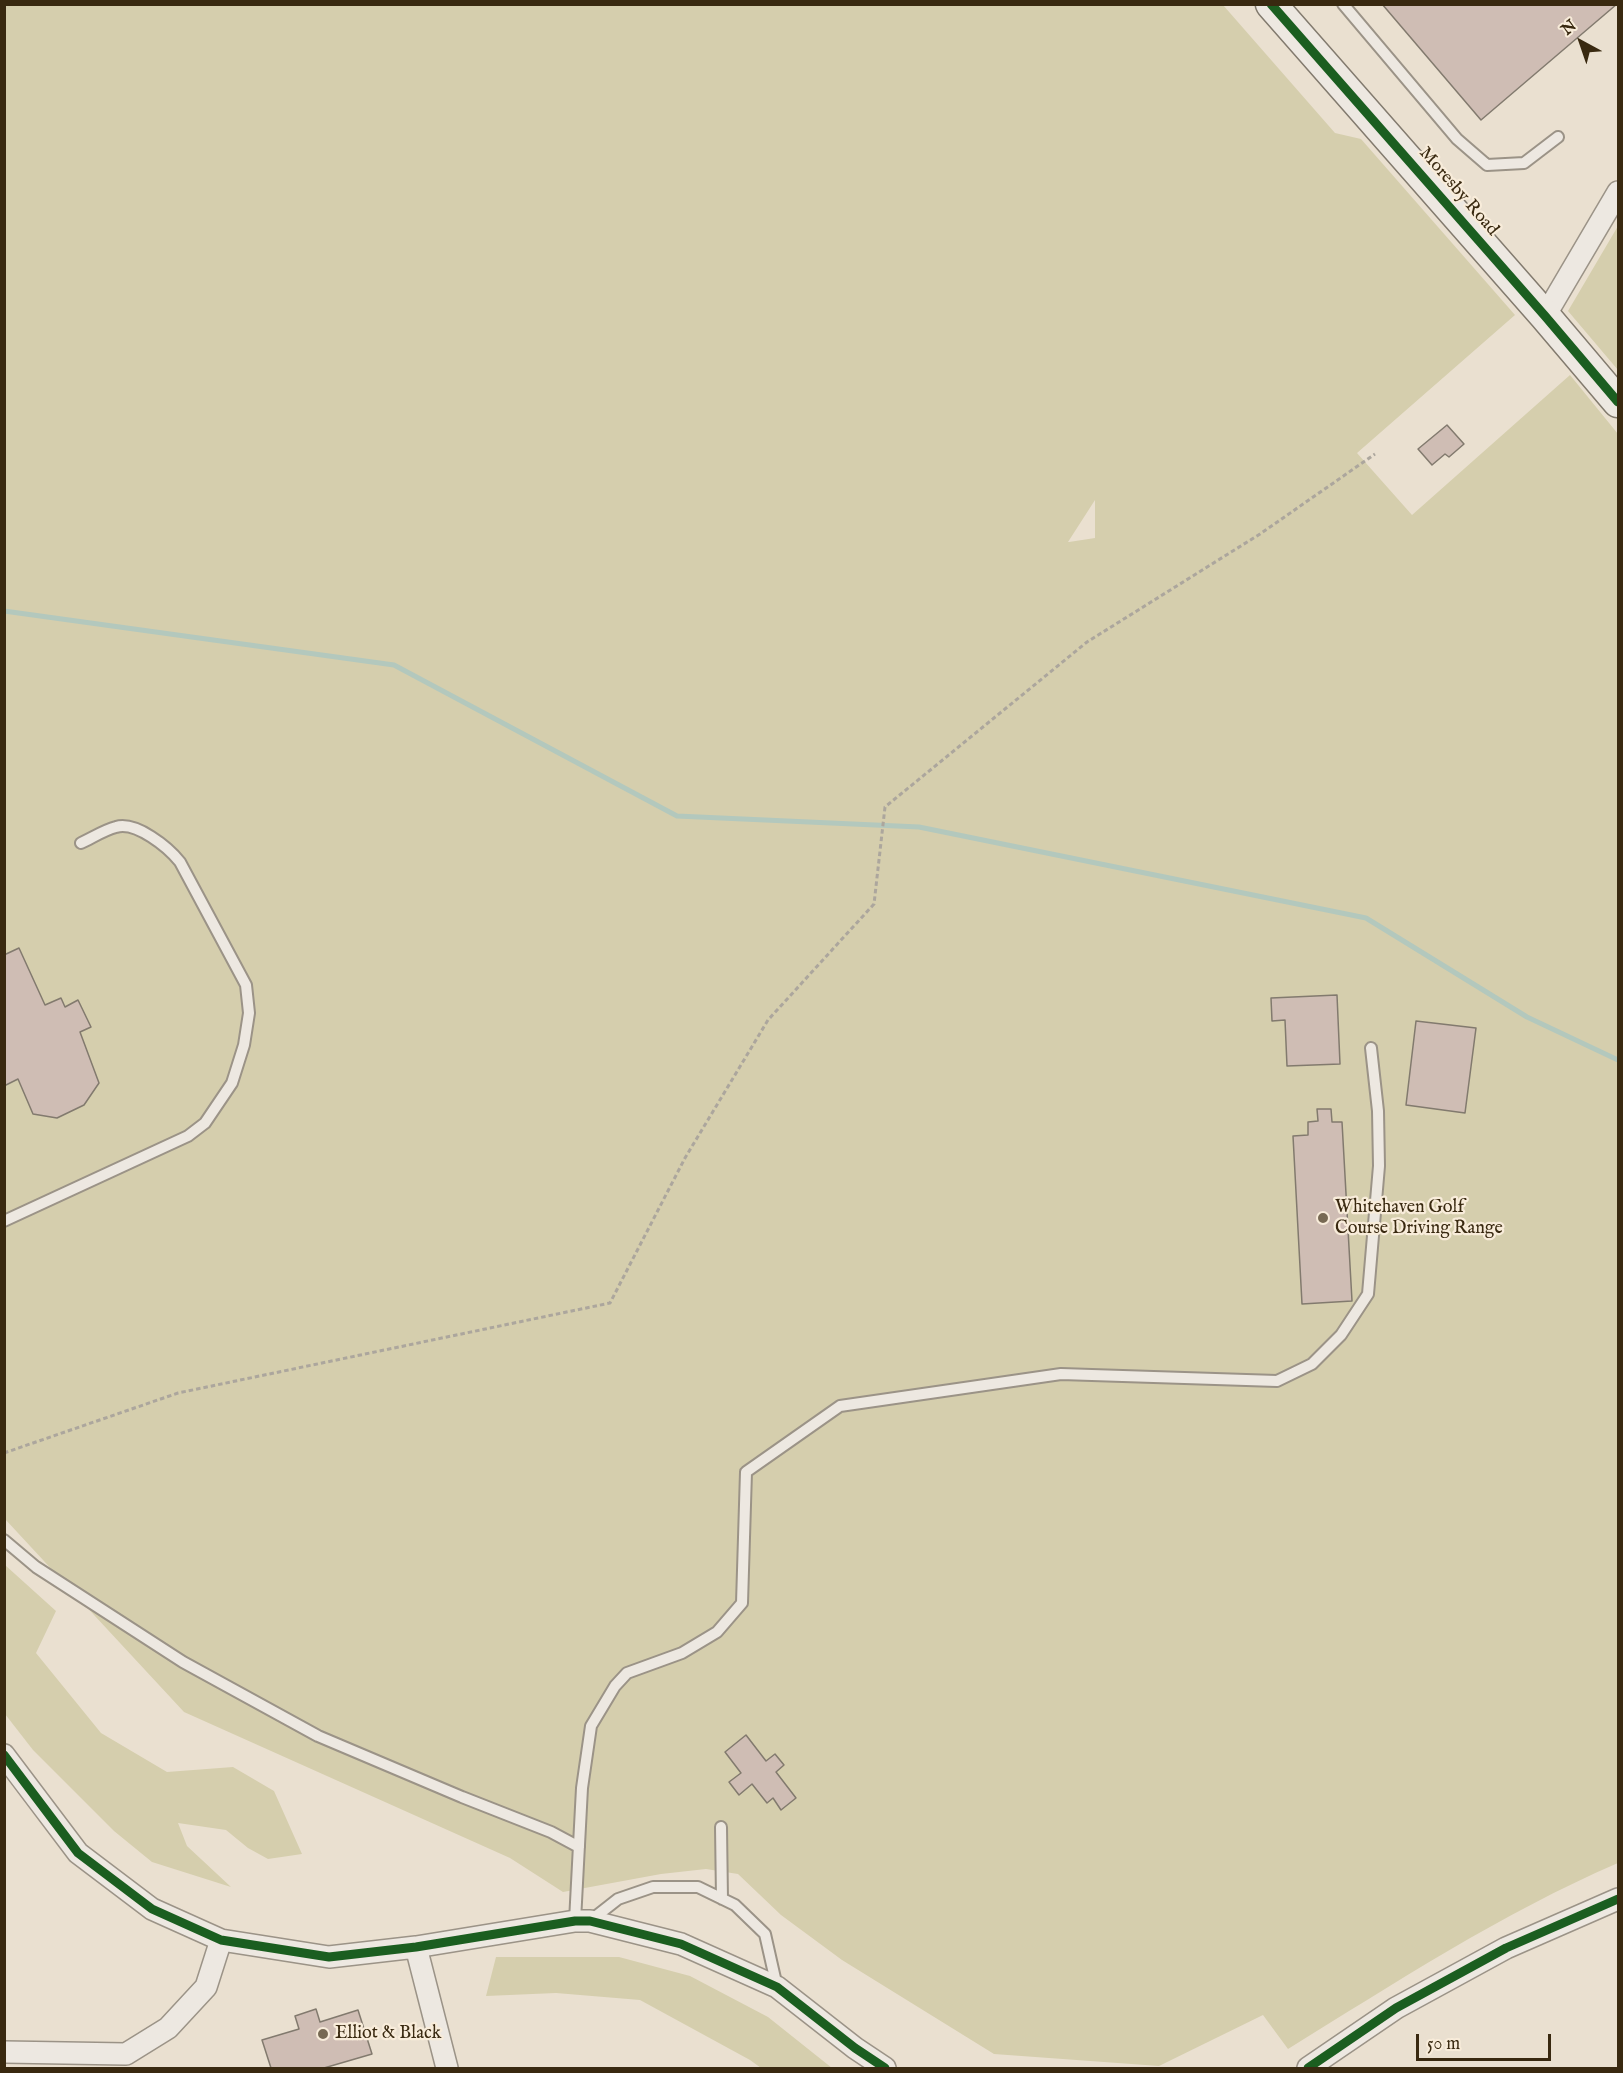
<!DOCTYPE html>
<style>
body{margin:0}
#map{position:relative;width:1623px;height:2073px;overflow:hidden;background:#eae0d0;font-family:"IM FELL English",serif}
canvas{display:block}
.frame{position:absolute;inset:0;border:6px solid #392910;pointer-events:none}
.north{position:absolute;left:1551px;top:12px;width:60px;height:60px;-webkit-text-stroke:4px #f8ecda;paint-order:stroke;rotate:320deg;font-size:16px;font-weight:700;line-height:24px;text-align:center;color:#392910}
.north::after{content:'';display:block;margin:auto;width:21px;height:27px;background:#392910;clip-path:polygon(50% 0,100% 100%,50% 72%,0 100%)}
.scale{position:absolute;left:1416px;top:2034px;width:135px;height:27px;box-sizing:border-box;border:3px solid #392910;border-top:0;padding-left:8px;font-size:18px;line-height:21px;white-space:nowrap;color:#392910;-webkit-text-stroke:4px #f8ecda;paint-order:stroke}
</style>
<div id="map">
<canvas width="1623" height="2073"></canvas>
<div class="frame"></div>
<div class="north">N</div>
<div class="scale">50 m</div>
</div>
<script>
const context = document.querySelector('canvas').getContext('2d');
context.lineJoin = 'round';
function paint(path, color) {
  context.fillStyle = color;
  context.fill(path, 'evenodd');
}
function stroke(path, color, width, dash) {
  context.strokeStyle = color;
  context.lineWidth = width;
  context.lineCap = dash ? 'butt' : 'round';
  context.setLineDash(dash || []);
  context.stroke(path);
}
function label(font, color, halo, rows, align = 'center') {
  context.font = font + ' "IM FELL English",serif';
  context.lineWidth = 4.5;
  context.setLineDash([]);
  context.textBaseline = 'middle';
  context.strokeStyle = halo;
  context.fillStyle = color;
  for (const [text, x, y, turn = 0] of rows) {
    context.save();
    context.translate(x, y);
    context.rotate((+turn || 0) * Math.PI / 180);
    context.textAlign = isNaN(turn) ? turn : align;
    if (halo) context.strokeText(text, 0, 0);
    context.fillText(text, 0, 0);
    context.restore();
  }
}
const green = new Path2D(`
 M 5,5 L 1223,5 L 1335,133 L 1361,139 L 1515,315 L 1357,453 L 1412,515 L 1570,375 L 1618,434 L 1618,1863 C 1502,1913 1395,1983 1288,2049 L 1263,2015 L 1159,2066 L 994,2054 L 842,1960 L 781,1915 L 738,1874 L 706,1869 L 661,1874 L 563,1892 L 510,1858 L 184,1712 L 5,1519 ZM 1095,500 L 1095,538 L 1069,542 L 1068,542 Z
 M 1618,226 L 1618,370 L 1568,311 Z
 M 5,1565 L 56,1611 L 36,1653 L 101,1733 L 167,1772 L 233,1767 L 274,1791 L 302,1854 L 268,1859 L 248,1848 L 226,1830 L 178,1823 L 187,1846 L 231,1887 L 152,1862 L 114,1831 L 33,1750 L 5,1714 Z
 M 496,1957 L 619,1957 L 690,1976 L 768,2017 L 832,2068 L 761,2068 L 750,2060 L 640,2000 L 556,1993 L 486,1996 Z`);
const stream = new Path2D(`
 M 4,611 L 394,665 L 677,816 L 919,827 L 1366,918 L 1527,1017 L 1618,1060`);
const building = new Path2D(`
 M 1382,4 L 1617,4 L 1481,120 Z
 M 1447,425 L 1464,444 L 1449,457 L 1445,454 L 1432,465 L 1418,449 Z
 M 19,948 L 45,1005 L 61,998 L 65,1007 L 78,1000 L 91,1027 L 80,1032 L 99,1083 L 84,1105 L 57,1118 L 33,1114 L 18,1079 L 4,1086 L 4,955 Z
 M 1337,995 L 1340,1064 L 1287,1066 L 1285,1020 L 1272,1021 L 1271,998 Z
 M 1416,1021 L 1476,1028 L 1465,1113 L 1406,1105 Z
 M 1317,1109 L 1331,1109 L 1332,1122 L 1342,1122 L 1352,1301 L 1302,1304 L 1293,1136 L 1308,1135 L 1308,1122 L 1318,1121 Z
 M 746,1735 L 766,1761 L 775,1754 L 784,1765 L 776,1772 L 796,1798 L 781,1810 L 773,1798 L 767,1803 L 752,1784 L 739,1795 L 729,1782 L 741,1773 L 725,1752 Z
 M 316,2009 L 320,2022 L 358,2010 L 372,2054 L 324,2068 L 271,2068 L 262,2040 L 299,2029 L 295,2016 Z`);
const path = new Path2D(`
 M 4,1453 L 178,1393 L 610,1303 L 685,1158 L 768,1020 L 874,904 L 885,807 L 1087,642 L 1260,534 L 1375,454`);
const lane = new Path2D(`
 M 1343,4 L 1457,139 L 1487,165 L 1524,163 L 1558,137
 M 4,1221 L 188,1136 L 205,1123 L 232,1083 L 244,1045 L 249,1013 L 246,985 L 180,862 C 168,847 136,821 116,827 C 104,830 92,838 81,843
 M 4,1540 L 36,1567 L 183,1662 L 318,1736 L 462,1797 L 551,1832 L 579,1847
 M 721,1827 L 722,1899
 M 575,1921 L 582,1788 L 591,1726 L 615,1686 L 627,1673 L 682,1653 L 717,1632 L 742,1603 L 746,1472 L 840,1406 L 1061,1374 L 1277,1381 L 1312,1364 L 1341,1335 L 1368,1294 L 1379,1166 L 1378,1111 L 1371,1048
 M 590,1921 L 618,1899 L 653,1887 L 698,1887 L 735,1905 L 765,1934 L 777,1987`);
const street = new Path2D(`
 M 1545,316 L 1618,192
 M 4,1755 L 78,1853 L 152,1909 L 221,1940 L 329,1957 L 416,1947 L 575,1921 L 590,1921 L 681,1944 L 777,1987 L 855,2048 L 885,2068
 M 416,1947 L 447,2068
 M 4,2052 L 126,2054 L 168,2028 L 206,1987 L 221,1940
 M 1308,2068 L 1396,2008 L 1506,1948 L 1618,1899`);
const secondary = new Path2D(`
 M 1271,4 L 1545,316 L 1618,402`);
const cycleway = new Path2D(`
 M 1271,4 L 1545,316 L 1618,402
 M 4,1755 L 78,1853 L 152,1909 L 221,1940 L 329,1957 L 416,1947 L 575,1921 L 590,1921 L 681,1944 L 777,1987 L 855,2048 L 885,2068
 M 1308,2068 L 1396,2008 L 1506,1948 L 1618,1899`);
const markers = [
 [1323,1218,6,"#776953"],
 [323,2034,6,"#776953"]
];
const streetNames = [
 ["Moresby Road",1458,192,49]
];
const poiNames = [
 ["Whitehaven Golf",1335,1208],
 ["Course Driving Range",1335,1229],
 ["Elliot & Black",335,2034]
];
paint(green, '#d5cead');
stroke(stream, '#b3c8bd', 5);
paint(building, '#cfbdb4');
stroke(building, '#827a6e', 1.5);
stroke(lane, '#9b9387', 14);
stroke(street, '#9b9387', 24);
stroke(secondary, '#827a6e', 33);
stroke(path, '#aca69d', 3, [4.5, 3]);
stroke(lane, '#ede8e1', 10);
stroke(street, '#ede8e1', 21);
stroke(secondary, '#ede8e1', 30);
stroke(cycleway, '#1b5e20', 9);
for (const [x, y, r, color] of markers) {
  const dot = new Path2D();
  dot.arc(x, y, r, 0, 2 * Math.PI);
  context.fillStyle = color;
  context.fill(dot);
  stroke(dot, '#f8ecda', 2);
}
label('18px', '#392910', '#f8ecda', streetNames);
label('18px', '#392910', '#f8ecda', poiNames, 'left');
</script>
